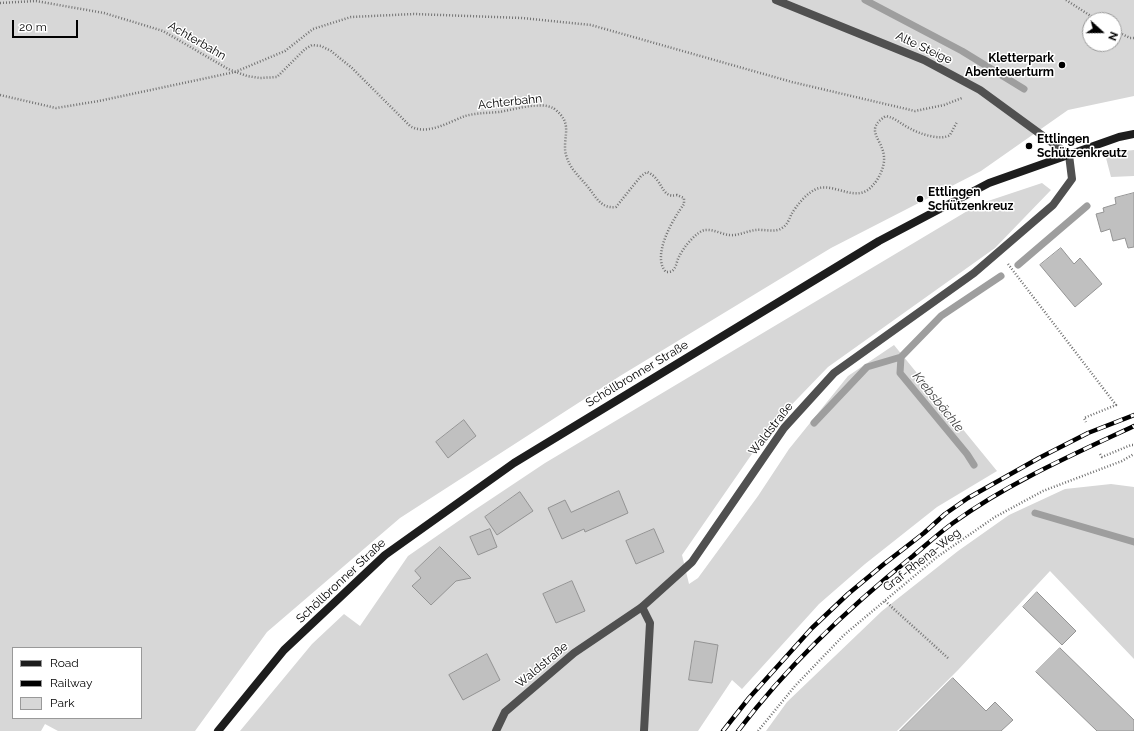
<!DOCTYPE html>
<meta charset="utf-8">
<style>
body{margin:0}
#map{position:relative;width:1134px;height:731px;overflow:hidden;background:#fff;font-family:Raleway,sans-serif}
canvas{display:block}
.legend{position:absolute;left:12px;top:647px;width:130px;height:72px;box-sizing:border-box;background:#fff;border:1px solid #999;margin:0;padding:5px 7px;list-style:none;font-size:12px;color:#000}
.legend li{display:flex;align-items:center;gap:8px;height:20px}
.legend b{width:20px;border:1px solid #999}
.north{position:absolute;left:1082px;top:12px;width:40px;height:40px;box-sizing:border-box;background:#fff;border:1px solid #999;border-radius:50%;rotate:111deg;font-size:11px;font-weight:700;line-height:16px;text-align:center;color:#000}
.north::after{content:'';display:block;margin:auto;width:14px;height:18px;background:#000;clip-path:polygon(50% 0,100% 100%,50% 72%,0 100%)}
.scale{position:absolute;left:12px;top:20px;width:66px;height:18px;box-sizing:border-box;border:2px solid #000;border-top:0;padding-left:5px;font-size:12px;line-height:14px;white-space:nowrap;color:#000;-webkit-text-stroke:3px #fff;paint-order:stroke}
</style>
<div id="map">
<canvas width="1134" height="731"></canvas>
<ul class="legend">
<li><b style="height:5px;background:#1d1d1d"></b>Road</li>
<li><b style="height:5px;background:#000"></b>Railway</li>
<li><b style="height:11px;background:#d7d7d7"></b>Park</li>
</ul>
<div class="north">N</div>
<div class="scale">20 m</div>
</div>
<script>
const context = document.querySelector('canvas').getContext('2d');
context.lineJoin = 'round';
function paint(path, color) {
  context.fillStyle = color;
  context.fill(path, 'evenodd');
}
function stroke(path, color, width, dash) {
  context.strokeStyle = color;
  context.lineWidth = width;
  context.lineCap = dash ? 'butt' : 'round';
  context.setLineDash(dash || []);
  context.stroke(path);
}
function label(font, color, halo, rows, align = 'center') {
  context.font = font + ' Raleway,sans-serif';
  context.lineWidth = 3;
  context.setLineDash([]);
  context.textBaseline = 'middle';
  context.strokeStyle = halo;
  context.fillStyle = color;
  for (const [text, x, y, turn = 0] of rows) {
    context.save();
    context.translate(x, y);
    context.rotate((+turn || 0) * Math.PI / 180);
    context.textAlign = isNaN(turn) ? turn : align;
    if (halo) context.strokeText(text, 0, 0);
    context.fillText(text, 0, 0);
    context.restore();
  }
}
const green = new Path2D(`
 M 0,0 L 1134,0 L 1134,96 L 1068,110 L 981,171 L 831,248 L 620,376 L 400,518 L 267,632 L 195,731 L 58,731 L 45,724 L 41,731 L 0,731 ZM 1090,20 L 1114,20 L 1114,44 L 1090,44 ZM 13,648 L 141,648 L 141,718 L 13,718 Z
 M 1134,150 L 1134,176 L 1111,177 L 1106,158 L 1125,151 Z
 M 1042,183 L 1051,190 L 995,248 L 828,367 L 772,425 L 682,555 L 689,584 L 698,578 L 758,496 L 789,449 L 848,376 L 894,345 L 997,471 L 937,507 L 865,564 L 819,604 L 742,689 L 732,680 L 698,731 L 240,731 L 312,644 L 344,614 L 360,626 L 408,556 L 470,513 L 545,463 L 979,204 Z
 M 1111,484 L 1134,487 L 1134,659 L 1050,571 L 958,670 L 897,731 L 766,731 L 787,702 L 882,611 L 958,551 L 1009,515 L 1065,489 Z`);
const stream = new Path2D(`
 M 865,0 L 962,51 L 1024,89
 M 1018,265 L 1087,206
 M 814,423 L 867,367 L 901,357
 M 974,465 L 967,454 L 900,373 L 901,357 L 941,316 L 1001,276
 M 1035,513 L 1134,542`);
const building = new Path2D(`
 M 1134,193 L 1134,247 L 1128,248 L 1125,238 L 1113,241 L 1110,229 L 1101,232 L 1096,214 L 1104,212 L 1103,208 L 1116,204 L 1115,198 Z
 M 1061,248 L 1074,264 L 1080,258 L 1102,284 L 1075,307 L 1040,265 Z
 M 464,420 L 476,436 L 448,458 L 436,442 Z
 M 619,491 L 628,513 L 585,532 L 584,529 L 562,539 L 548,508 L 565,500 L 571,512 Z
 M 520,492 L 533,511 L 497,535 L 485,517 Z
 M 490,529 L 497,547 L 478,555 L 470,537 Z
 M 654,529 L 664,552 L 636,564 L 626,541 Z
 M 440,547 L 471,578 L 456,581 L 431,605 L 412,586 L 421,578 L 415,571 Z
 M 572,581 L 585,611 L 556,623 L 543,594 Z
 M 1037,592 L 1076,631 L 1062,645 L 1023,607 Z
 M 695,641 L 718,645 L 712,683 L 689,680 Z
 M 1060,648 L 1134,720 L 1134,731 L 1097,731 L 1036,672 Z
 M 487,654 L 500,680 L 463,700 L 449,675 Z
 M 953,678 L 986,711 L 995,702 L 1013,720 L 1001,731 L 900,731 Z`);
const path = new Path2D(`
 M 1066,0 L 1097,20
 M 0,3 L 36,1 L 104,13 L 137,23 L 163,31 L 228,69 L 247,76 L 260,78 L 277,77 L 305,49 L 312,45 L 321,46 L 331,51 L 352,68 L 410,126 C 427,136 449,122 465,116 C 476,113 487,113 499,112 C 513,110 539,101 553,108 C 555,109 558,112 560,114 C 572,127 562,140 566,155 C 570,169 579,176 588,187 C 596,197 601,209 616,207 L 641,176 L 647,172 C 664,179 660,199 677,195 L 684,198 L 684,204 C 673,219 651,256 666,272 C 669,272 672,272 674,269 C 677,265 677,259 680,255 C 683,248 697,231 705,230 C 713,229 721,234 729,235 C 738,236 747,231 756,230 C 764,229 775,233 782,228 C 787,225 789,220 791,215 C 796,206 808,191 819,188 C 837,184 858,204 873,185 C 879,179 885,166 884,157 C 883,139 863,130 886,116 C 896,118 902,125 911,129 C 920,134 941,141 950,135 L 957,122
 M 1114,30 L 1130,38 L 1134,38
 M 0,95 L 56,108 L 99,101 L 235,72 L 285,51 L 313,29 L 351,17 L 414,14 L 522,18 L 591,25 L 792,82 L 915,111 L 944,105 L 962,98
 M 1008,264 L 1116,405 L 1084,418 L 1086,422
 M 1100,454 L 1102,457 L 1131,445 L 1134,445
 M 885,601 L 948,658
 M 758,731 L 795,686 L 844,635 L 937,557 L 995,517 L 1043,491 L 1122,461 L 1134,454`);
const service = new Path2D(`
 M 776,0 L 924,60 L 980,90 L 1069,155
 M 642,607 L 650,623 L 644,731`);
const minor = new Path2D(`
 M 496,731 L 505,712 L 574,653 L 642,607 L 692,562 L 784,428 L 834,373 L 974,273 L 1053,205 L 1072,179 L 1069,155`);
const secondary = new Path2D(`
 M 218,731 L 284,650 L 385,555 L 514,463 L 879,241 L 989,183 L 1119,137 L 1134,134`);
const rail = new Path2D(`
 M 723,731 L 749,698 L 812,628 L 848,594 L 884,564 L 924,533 L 945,514 L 968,498 L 1039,458 L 1088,433 L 1134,415
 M 738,731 C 789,664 848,608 913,556 C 926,545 939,533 953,523 C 1008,483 1072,455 1134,426`);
const markers = [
 [1062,65,4,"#000"],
 [1029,146,4,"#000"],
 [920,199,4,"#000"]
];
const streetNames = [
 ["Achterbahn",197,41,30],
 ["Alte Steige",924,48,25],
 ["Achterbahn",510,102,-6],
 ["Schöllbronner Straße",637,374,-31],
 ["Waldstraße",771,429,-52],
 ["Graf-Rhena-Weg",922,560,-38],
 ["Schöllbronner Straße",341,581,-43],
 ["Waldstraße",542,665,-40]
];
const poiNames = [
 ["Kletterpark",1054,58,"right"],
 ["Abenteuerturm",1054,72,"right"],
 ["Ettlingen",1037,139],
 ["Schützenkreutz",1037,153],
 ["Ettlingen",928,192],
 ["Schützenkreuz",928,206]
];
const waterNames = [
 ["Krebsbächle",938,402,51]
];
paint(green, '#d7d7d7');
stroke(stream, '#9e9e9e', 7);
paint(building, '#c0c0c0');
stroke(building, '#949494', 1);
stroke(path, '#727272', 2.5, [1, 2]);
stroke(service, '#505050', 8);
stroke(minor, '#505050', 8);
stroke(secondary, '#1d1d1d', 8);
stroke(rail, '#000', 4.5);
stroke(rail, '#fff', 3, [9]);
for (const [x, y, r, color] of markers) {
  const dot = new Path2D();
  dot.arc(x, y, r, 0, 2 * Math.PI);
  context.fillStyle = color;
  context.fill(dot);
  stroke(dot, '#fff', 1.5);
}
label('12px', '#000', '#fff', streetNames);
label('bold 12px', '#000', '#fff', poiNames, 'left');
label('italic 13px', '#3f3f3f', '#fff', waterNames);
</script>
